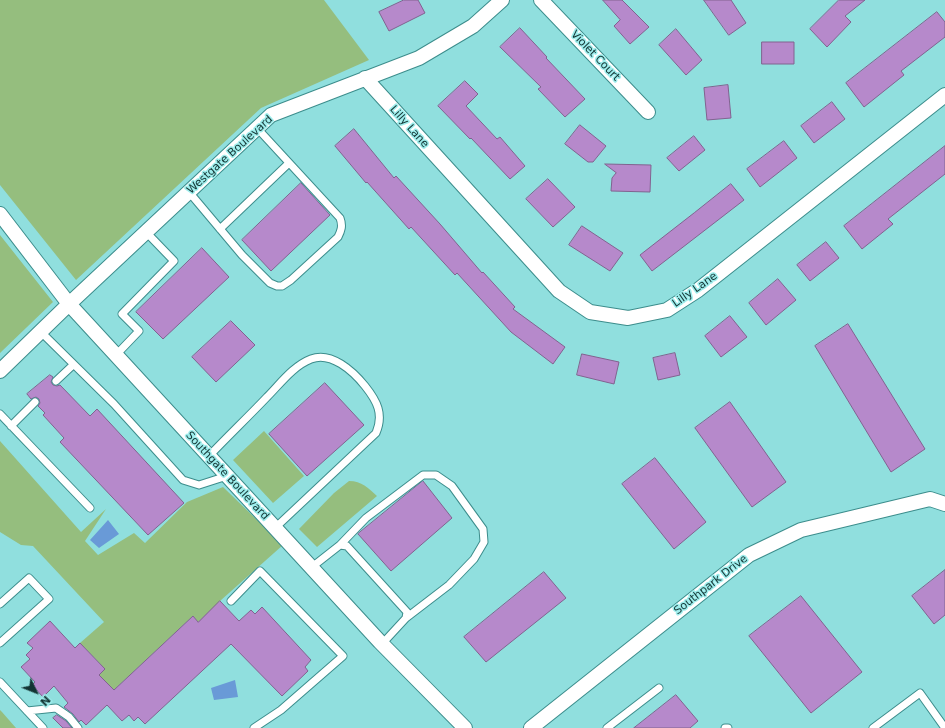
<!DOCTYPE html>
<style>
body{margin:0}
#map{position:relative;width:945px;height:728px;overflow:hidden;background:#90dfde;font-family:"DejaVu Sans",sans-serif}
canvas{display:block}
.north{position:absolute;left:16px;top:672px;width:40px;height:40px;-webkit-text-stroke:3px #9dedec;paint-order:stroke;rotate:133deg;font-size:11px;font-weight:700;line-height:16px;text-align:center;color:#123433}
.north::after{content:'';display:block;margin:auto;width:14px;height:18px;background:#123433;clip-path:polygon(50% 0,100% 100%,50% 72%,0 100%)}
</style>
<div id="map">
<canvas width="945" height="728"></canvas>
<div class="north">N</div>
</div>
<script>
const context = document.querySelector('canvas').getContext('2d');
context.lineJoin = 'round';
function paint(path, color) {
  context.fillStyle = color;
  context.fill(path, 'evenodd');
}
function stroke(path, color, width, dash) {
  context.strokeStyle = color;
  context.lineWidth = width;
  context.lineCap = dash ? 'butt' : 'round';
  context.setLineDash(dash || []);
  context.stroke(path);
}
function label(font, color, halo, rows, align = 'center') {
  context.font = font + ' "DejaVu Sans",sans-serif';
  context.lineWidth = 3;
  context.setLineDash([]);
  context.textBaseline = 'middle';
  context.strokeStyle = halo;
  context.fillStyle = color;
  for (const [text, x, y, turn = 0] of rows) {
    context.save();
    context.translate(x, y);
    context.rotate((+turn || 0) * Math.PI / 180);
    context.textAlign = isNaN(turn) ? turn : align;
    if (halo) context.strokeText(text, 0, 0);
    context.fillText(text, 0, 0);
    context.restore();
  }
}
const green = new Path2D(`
 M 0,0 L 324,0 L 369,60 L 261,108 L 76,280 L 0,185 Z
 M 0,235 L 53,302 L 0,353 Z
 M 264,431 L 304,476 L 273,503 L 233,460 Z
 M 0,441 L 81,532 L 106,509 L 85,541 L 98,555 L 134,533 L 145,543 L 187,502 L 223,487 L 283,545 L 220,601 L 200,625 L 193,616 L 114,690 L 99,675 L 105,669 L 80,643 L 104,622 L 33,546 L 21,545 L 0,532 Z
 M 349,481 C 362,481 368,488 377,496 L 317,547 L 299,529 L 334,493 Z
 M 0,710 L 2,712 L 16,728 L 0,728 Z`);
const water = new Path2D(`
 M 108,520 L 119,534 L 99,548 L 90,540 Z
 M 235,680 L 238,697 L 214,700 L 211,688 Z`);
const building = new Path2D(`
 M 404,0 L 418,0 L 425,13 L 389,31 L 379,12 Z
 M 603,0 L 622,0 L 649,27 L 630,44 L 614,26 L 620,20 Z
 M 704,0 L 731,0 L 746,23 L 729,35 Z
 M 839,0 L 865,0 L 845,16 L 851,22 L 827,47 L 810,29 Z
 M 937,12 L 945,22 L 945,37 L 901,71 L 904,75 L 864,107 L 846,83 Z
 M 520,28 L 547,57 L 546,58 L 585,99 L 565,117 L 538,89 L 541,87 L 500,47 Z
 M 676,29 L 702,60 L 686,75 L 659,45 Z
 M 762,42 L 794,42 L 794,64 L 762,64 Z
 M 465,81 L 478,94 L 466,106 L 497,139 L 500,137 L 525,166 L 510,179 L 471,138 L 470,139 L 438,106 Z
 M 728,85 L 731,118 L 707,120 L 704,88 Z
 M 832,102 L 845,119 L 814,143 L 801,126 Z
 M 580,125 L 606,146 L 593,162 L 588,162 L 565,144 Z
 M 354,129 L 394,178 L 396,176 L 440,224 L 482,273 L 483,272 L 515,307 L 513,309 L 565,347 L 553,364 L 511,332 L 457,273 L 455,275 L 411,227 L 409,229 L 367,182 L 366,183 L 335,146 Z
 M 694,136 L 705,150 L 679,171 L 667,158 Z
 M 784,141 L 797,158 L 760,187 L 747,169 Z
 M 945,146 L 945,174 L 888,219 L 893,224 L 862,249 L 844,226 Z
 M 605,164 L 651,165 L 650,192 L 611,191 L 612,178 L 616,173 Z
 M 548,179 L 575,207 L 553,227 L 526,199 Z
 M 301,183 L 330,215 L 271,271 L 242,240 Z
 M 731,184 L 744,200 L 652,271 L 640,255 L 694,213 Z
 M 582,226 L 623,253 L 610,271 L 569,245 Z
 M 826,242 L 839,258 L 810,281 L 797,265 Z
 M 202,248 L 229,277 L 163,339 L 136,312 Z
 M 778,279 L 796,300 L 766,325 L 749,303 Z
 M 730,316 L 747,337 L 721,357 L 705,336 Z
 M 231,321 L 255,345 L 216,382 L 192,357 Z
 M 848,324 L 925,449 L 891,472 L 815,346 Z
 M 675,353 L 680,375 L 658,380 L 653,358 Z
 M 582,354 L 619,362 L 614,384 L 577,375 Z
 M 50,375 L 53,377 L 51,382 L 53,385 L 57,386 L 60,385 L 90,416 L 97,409 L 184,503 L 148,535 L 60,442 L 64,438 L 43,415 L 45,413 L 38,406 L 40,403 L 39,399 L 36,397 L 31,399 L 27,394 Z
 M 325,383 L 364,425 L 307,476 L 269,434 Z
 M 730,402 L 786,482 L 752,507 L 695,428 Z
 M 655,458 L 706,522 L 674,549 L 622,484 Z
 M 423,481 L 452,518 L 391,571 L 358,534 Z
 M 945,570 L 945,615 L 934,624 L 912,596 Z
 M 544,572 L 566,598 L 486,662 L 464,637 Z
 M 801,596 L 862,672 L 811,713 L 749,636 Z
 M 220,601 L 239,621 L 251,610 L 255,614 L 262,607 L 311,660 L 305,667 L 308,671 L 282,696 L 231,644 L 145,724 L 138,717 L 134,721 L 129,715 L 122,721 L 107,705 L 86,725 L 81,720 L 79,722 L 73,714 L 64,707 L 68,703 L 54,686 L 43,697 L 32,685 L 35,682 L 21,667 L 30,659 L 26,655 L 33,648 L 27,643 L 50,621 L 75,648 L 80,643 L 105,669 L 99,675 L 114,690 L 193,616 L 198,622 Z
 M 676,695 L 698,721 L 690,728 L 634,728 Z
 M 57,715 L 66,721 L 72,728 L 63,728 L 53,718 Z`);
const lane = new Path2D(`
 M 189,192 L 242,255 L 270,283 L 277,286 L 282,286 L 291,280 L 338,237 C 341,231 343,226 340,218 L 257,128
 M 220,229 L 289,163
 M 41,332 L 114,404 L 183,480 L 199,485 L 227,476
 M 116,355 L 139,331 L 122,314 L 174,261 L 146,232
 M 56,381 L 73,365
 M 0,414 L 90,508
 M 11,426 L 35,402
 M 209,456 C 228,436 248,417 267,397 C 280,384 293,366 311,359 C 331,351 353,371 365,386 C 377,401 384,414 376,433 L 275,528
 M 340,545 L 366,518 L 423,475 L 436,475 L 452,486 L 483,529 L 484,542 L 474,559 L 449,585 L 406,618
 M 312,567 L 340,545 L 347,546 L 407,612 L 406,618 L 382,644
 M 231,601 L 260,571 L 343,656 L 281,710 L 254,728
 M 0,604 L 29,578 L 49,599 L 0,643
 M 0,682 L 43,728
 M 27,711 L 56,708 L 69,717 L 78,728
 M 607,728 L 659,688
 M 725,728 L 728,728
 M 873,728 L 920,693 L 945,728`);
const street = new Path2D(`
 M 541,0 L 648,112
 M 365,78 L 559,291 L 590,312 L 628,318 L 667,310 L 698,290 L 945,95
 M 0,214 L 69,304 L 380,642 L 465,728
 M 0,371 L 69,304 L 271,115 L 419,58 L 473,26 L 502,0
 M 531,728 L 749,555 L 801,530 L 930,499 L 945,504`);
const streetNames = [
 ["Violet Court",595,56,46],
 ["Lilly Lane",409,127,48],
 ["Westgate Boulevard",230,155,-42],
 ["Lilly Lane",695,290,-35],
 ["Southgate Boulevard",227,476,47],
 ["Southpark Drive",711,585,-38]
];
paint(green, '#95be7e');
paint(water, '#699ad7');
paint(building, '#b689cb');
stroke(building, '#81628f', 1);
stroke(lane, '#3c8d8c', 9);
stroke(street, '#3c8d8c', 16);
stroke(lane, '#fff', 7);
stroke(street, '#fff', 14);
label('11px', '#123433', '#9dedec', streetNames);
</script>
